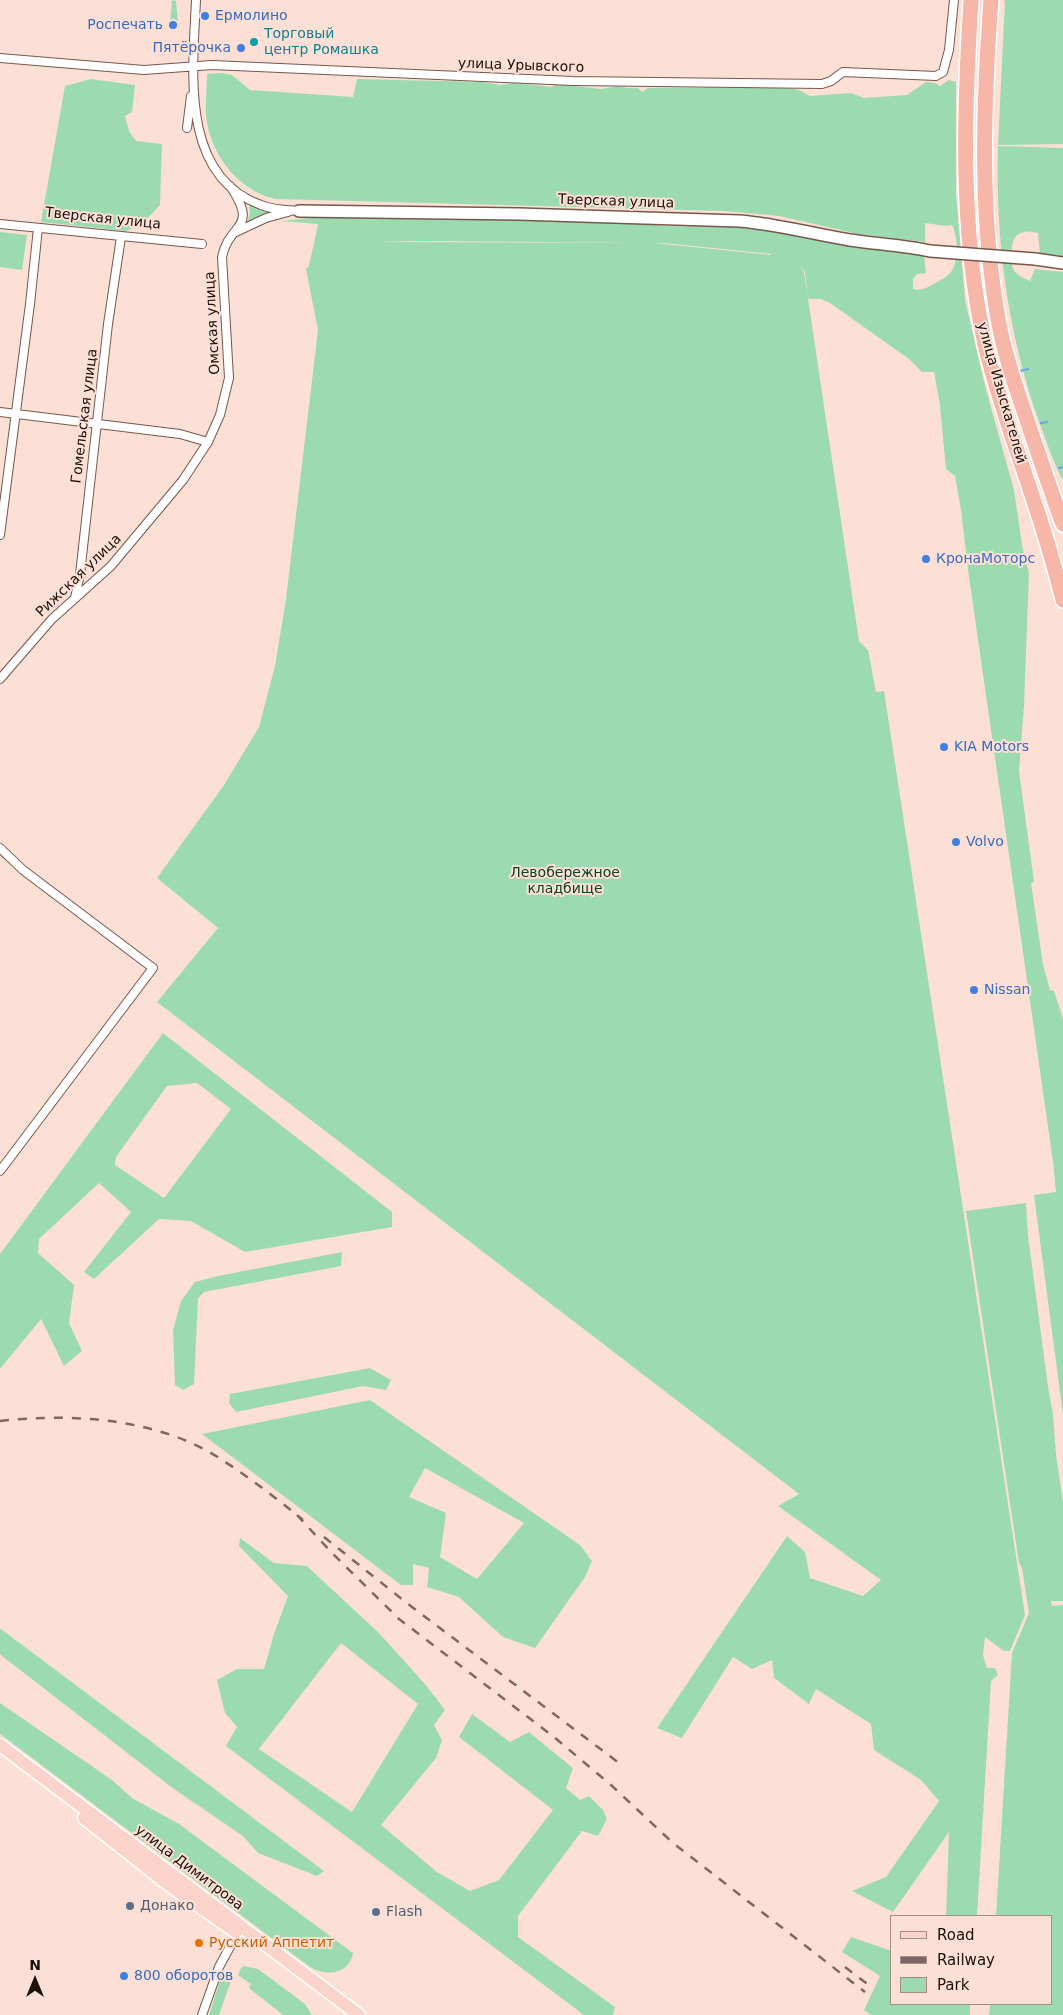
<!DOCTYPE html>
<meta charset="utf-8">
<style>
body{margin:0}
#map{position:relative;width:1063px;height:2015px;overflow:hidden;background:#fde0d5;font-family:"DejaVu Sans",sans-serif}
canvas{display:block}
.legend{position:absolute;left:890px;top:1915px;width:162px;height:90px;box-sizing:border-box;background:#fde0d5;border:1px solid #a38d84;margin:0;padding:6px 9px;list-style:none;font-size:15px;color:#1c100b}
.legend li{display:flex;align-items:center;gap:10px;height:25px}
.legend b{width:25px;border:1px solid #a38d84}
.north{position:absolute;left:10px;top:1955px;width:50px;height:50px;-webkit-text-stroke:4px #fde0d5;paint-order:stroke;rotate:0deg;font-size:14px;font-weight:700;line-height:20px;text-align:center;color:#1c100b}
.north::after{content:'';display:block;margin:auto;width:18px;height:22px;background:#1c100b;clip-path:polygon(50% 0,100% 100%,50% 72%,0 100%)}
</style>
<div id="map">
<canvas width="1063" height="2015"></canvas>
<ul class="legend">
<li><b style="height:6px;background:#fad4cb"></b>Road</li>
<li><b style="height:6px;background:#7c6861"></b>Railway</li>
<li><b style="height:14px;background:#9cdbaf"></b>Park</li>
</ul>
<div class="north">N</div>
</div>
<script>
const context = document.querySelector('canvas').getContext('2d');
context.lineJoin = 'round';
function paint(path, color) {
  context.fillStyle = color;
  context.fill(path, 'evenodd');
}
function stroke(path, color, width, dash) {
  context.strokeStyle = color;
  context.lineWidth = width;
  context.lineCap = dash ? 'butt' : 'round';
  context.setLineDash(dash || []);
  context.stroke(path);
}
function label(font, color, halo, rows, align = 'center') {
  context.font = font + ' "DejaVu Sans",sans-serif';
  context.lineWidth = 4;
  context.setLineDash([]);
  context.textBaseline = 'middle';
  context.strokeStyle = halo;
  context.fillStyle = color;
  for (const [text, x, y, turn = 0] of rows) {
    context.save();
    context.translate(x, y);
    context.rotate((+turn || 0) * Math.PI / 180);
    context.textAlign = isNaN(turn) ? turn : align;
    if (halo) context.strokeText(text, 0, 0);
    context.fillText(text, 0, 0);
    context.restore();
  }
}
const green = new Path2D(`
 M 172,0 L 176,1 L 178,22 L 170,23 Z
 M 1005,0 L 1063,0 L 1063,144 L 998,145 Z
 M 222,73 L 232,75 L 250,90 L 353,97 L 357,79 L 483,82 L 500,85 L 515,83 L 552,87 L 557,84 L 601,89 L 619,86 L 627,88 L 638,88 L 642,92 L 648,88 L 786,87 L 799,90 L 810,96 L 851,93 L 864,98 L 907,95 L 926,82 L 935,83 L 940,86 L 949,80 L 956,82 L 956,193 L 965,300 L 985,386 L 1014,490 L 1022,545 L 1029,573 L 1024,706 L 1019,771 L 1034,882 L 1031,883 L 1043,965 L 1050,990 L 1054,991 L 1063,1019 L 1063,1415 L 1034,1195 L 1056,1192 L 1053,1161 L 969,577 L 961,510 L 955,476 L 946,469 L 940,405 L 934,372 L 922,372 L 909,359 L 830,303 L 821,299 L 808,299 L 805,272 L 799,263 L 804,272 L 859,641 L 868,650 L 876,692 L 884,691 L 1025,1615 L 1010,1651 L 1004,1651 L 985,1637 L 983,1655 L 987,1668 L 995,1668 L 998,1675 L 991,1681 L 977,1916 L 946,1916 L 949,1832 L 893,1912 L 852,1891 L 886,1877 L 939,1801 L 921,1780 L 874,1750 L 871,1724 L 816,1689 L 809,1704 L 774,1678 L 772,1660 L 752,1669 L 733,1657 L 682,1738 L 657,1728 L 787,1536 L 805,1552 L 810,1578 L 863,1596 L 881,1580 L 778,1506 L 799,1494 L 157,1002 L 218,928 L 157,878 L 224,785 L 259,727 L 275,666 L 286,599 L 318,330 L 306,269 L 309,266 L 318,224 L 281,221 L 328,216 L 658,222 L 658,226 L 730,227 L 768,230 L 924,254 L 926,273 L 917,274 L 913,279 L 913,289 C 922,291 927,288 935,283 C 941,280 947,277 951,272 C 959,261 958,237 952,225 C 942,227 935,224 925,223 L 925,242 L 858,234 L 779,216 L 724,211 L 276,199 C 238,191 210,154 206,116 C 205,102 207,88 207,74 ZM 420,241 L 651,243 L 376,242 ZM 654,243 L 663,243 L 771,254 L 771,255 Z
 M 91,79 L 135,85 L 132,112 L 125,116 L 129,131 L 136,141 L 162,144 L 160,205 L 142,224 L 126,231 L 41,222 L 65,86 Z
 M 998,146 L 1063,148 L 1063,256 L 1040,254 L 1038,233 C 1016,228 1010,238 1012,259 C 1012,264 1012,269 1016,273 C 1020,277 1026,279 1030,281 L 1035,269 L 1063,272 L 1063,480 C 1053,462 1047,443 1040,424 C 1008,336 995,239 998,146 Z
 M 249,204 L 273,212 L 247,223 L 250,213 Z
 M 0,232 L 27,235 L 22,270 L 0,267 Z
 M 163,1033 L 392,1212 L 392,1227 L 245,1252 L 191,1221 L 159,1219 L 94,1279 L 84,1272 L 131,1212 L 99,1183 L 39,1239 L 38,1253 L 74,1285 L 69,1323 L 82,1351 L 64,1366 L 41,1319 L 0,1369 L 0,1254 ZM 197,1083 L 231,1109 L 164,1198 L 115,1165 L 116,1157 L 167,1086 Z
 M 1026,1203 L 1028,1235 L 1048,1387 L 1053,1414 L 1056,1455 L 1063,1502 L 1063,1601 L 1051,1601 L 1052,1606 L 1063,1605 L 1063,2015 L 989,2015 L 990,2004 L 1052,2004 L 1052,1916 L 996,1916 L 1012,1653 L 1029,1613 L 1022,1568 L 1019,1563 L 966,1211 Z
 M 342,1252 L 341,1266 L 204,1292 L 198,1298 L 194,1384 L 183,1390 L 175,1385 L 173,1330 L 181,1301 L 195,1282 L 218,1276 Z
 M 370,1368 L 391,1380 L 386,1390 L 363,1386 L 236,1412 L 229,1403 L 230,1394 Z
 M 370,1400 L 580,1545 L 592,1561 L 585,1577 L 535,1648 L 503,1637 L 459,1597 L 427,1587 L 429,1568 L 413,1564 L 413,1585 L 401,1585 L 202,1434 ZM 425,1468 L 524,1523 L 477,1579 L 440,1557 L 446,1513 L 409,1497 Z
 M 240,1538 L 274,1563 L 307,1566 L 379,1633 L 425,1684 L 445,1710 L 434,1725 L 442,1740 L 436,1758 L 381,1825 L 437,1872 L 470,1891 L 499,1880 L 553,1810 L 459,1737 L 472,1714 L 510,1742 L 529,1732 L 573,1768 L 566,1788 L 580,1800 L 589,1796 L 603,1810 L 607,1819 L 598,1836 L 582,1831 L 518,1916 L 518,1937 L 615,2007 L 613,2015 L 584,2015 L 226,1746 L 237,1727 L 225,1713 L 217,1680 L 237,1669 L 264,1669 L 274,1634 L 288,1596 L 239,1546 ZM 341,1643 L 418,1704 L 352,1812 L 259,1749 Z
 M 0,1629 L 1,1629 L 324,1871 L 317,1876 L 258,1853 L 243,1836 L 174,1789 L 2,1656 L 0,1654 Z
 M 0,1703 L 112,1780 L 132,1798 L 179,1824 L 353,1953 C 351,1969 335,1976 319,1971 C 312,1970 304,1962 298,1958 L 0,1734 Z
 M 851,1937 L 892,1951 L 892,2004 L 970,2004 L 970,2015 L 871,2015 L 864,2010 L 880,1976 L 842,1952 Z
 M 244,1966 L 258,1969 L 305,2004 L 312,2015 L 283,2015 L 249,1988 L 251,1984 L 238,1975 L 241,1968 Z
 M 225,1971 L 229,1972 L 232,1978 L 219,2015 L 209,2015 L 222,1974 Z`);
const stream = new Path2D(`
 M 1020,371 L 1028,369
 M 1041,423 L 1047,422
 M 1059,468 L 1063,467`);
const street = new Path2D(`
 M 196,0 C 193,69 179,176 261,205 C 273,210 286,210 299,211
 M 0,58 L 144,70 L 212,65 L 573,81 L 822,84 L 831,81 L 843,72 L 936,76 L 943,72 L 949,50 L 954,0
 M 187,128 L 191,96
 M 0,224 L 202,244
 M 236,232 L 266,218 L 288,212
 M 0,412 L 180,434 L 208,442
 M 0,535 L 30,304 L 38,228
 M 75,598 L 80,574 L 108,324 L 121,237
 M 0,679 L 52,619 L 111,566 L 183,480 L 208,442 L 220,415 L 229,378 L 222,257 C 229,222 260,230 230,186
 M 0,848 L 23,870 L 153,968 L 0,1171
 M 202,2015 L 219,1967 L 239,1930`);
const secondary = new Path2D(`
 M 299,211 L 519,214 L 739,221 C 777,224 813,234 850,240 C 876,244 903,245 930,251
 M 1035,259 L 1063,263`);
const primary = new Path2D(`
 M 0,1745 L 359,2015
 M 84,1818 L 169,1885 L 236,1932`);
const highway = new Path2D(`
 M 971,0 C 964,112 960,229 984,339 C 990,370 1001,400 1010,430 C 1029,486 1049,543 1063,600
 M 991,0 C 983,109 979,221 1000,329 C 1006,359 1016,388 1026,417 C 1038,453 1050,489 1063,524`);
const rail = new Path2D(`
 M 0,1421 C 71,1413 154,1418 216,1456 C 246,1475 275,1497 303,1520
 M 297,1515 L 331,1552 L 399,1619 L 554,1737 L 611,1785 L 673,1843 L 865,1992
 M 324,1537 L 408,1604 L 623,1766
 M 845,1967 L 870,1986`);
const secondaryBridge = new Path2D(`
 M 930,251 L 1035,259`);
const markers = [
 [205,16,5,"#3f7fe0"],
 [173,25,5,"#3f7fe0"],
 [254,42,5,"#0f9aa8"],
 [241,48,5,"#3f7fe0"],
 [926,559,5,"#3f7fe0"],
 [944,747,5,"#3f7fe0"],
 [956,842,5,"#3f7fe0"],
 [974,990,5,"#3f7fe0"],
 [130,1906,5,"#5c6f8a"],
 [376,1912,5,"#5c6f8a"],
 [199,1943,5,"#e8710a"],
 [124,1976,5,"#3f7fe0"]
];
const shopNames = [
 ["Ермолино",215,16],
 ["Роспечать",163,25,"right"],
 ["Пятёрочка",231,48,"right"],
 ["КронаМоторс",936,559],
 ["KIA Motors",954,747],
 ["Volvo",966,842],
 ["Nissan",984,990],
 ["800 оборотов",134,1976]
];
const cultureNames = [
 ["Торговый",264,34],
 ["центр Ромашка",264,50]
];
const streetNames = [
 ["улица Урывского",521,66,2],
 ["Тверская улица",616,202,2],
 ["Тверская улица",103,219,6],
 ["Омская улица",213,323,-93],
 ["улица Изыскателей",1001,393,74],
 ["Гомельская улица",85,416,-83],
 ["Рижская улица",79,576,-44],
 ["улица Димитрова",189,1868,37]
];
const parkNames = [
 ["Левобережное",565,873],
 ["кладбище",565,889]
];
const serviceNames = [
 ["Донако",140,1906],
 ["Flash",386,1912]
];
const foodNames = [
 ["Русский Аппетит",209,1943]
];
paint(green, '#9cdbaf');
stroke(stream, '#6cb1dc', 2.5);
stroke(street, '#76574b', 10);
stroke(secondary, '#76574b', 14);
stroke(primary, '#fff', 15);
stroke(highway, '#fff', 18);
stroke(street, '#fff', 8);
stroke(secondary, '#fff', 11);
stroke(primary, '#fad4cb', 12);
stroke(highway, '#f7b7a8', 15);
stroke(rail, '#7c6861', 2.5, [9, 9]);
stroke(secondaryBridge, '#76574b', 14, []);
stroke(secondaryBridge, '#fff', 11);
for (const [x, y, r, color] of markers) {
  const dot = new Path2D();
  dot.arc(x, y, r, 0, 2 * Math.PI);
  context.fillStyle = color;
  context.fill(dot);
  stroke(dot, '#fde0d5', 2);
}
label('14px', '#366cbe', '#fde0d5', shopNames, 'left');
label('14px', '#0d838f', '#fde0d5', cultureNames, 'left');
label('14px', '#1c100b', '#fde0d5', streetNames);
label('14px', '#0c4022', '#fde0d5', parkNames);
label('14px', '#4e5e75', '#fde0d5', serviceNames, 'left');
label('14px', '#c56008', '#fde0d5', foodNames, 'left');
</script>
